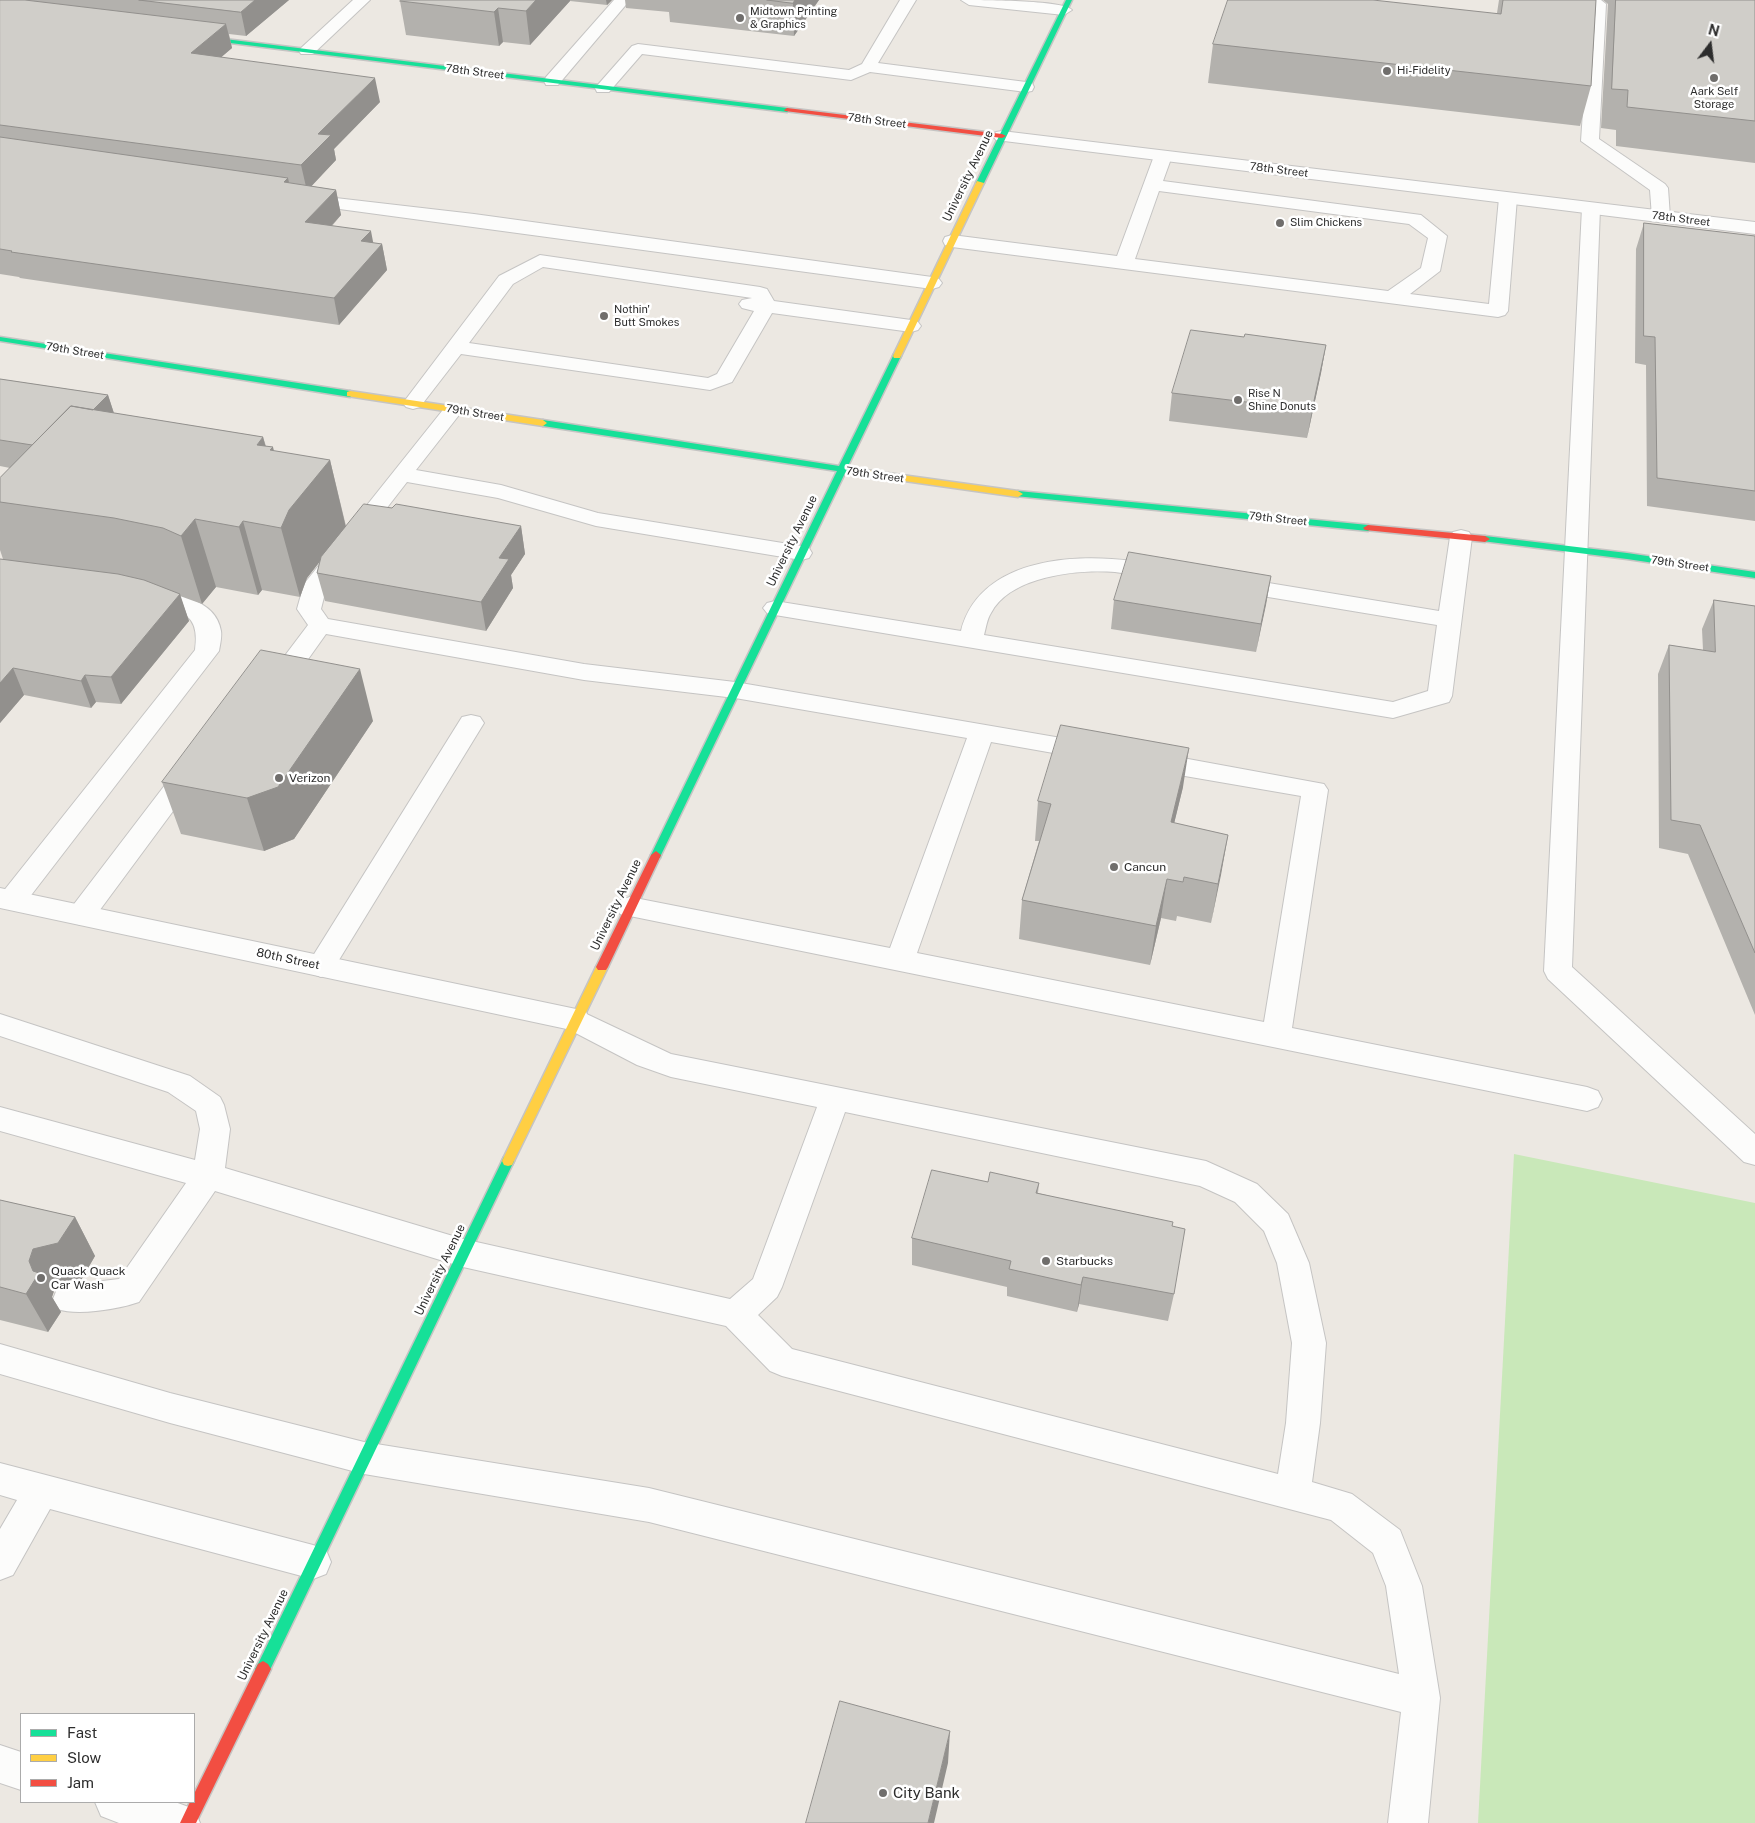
<!DOCTYPE html>
<style>
body{margin:0}
#map{position:relative;width:1755px;height:1823px;overflow:hidden;background:#ece8e2;font-family:"Public Sans",sans-serif}
canvas{display:block}
.legend{position:absolute;left:20px;top:1713px;width:175px;height:90px;box-sizing:border-box;background:#fff;border:1px solid #ababab;margin:0;padding:6px 9px;list-style:none;font-size:15px;color:#2d2d2d}
.legend li{display:flex;align-items:center;gap:10px;height:25px}
.legend b{width:25px;border:1px solid #ababab}
.north{position:absolute;left:1685px;top:20px;width:50px;height:50px;-webkit-text-stroke:4px #fff;paint-order:stroke;rotate:15deg;font-size:14px;font-weight:700;line-height:20px;text-align:center;color:#2d2d2d}
.north::after{content:'';display:block;margin:auto;width:18px;height:22px;background:#2d2d2d;clip-path:polygon(50% 0,100% 100%,50% 72%,0 100%)}
</style>
<div id="map">
<canvas width="1755" height="1823"></canvas>
<ul class="legend">
<li><b style="height:6px;background:#16e098"></b>Fast</li>
<li><b style="height:6px;background:#ffcf43"></b>Slow</li>
<li><b style="height:6px;background:#f24e42"></b>Jam</li>
</ul>
<div class="north">N</div>
</div>
<script>
const context = document.querySelector('canvas').getContext('2d');
context.lineJoin = 'round';
function paint(path, color) {
  context.fillStyle = color;
  context.fill(path, 'evenodd');
}
function stroke(path, color, width, dash) {
  context.strokeStyle = color;
  context.lineWidth = width;
  context.lineCap = dash ? 'butt' : 'round';
  context.setLineDash(dash || []);
  context.stroke(path);
}
function label(font, color, halo, rows, align = 'center') {
  context.font = font + ' "Public Sans",sans-serif';
  context.lineWidth = 5;
  context.setLineDash([]);
  context.textBaseline = 'middle';
  context.strokeStyle = halo;
  context.fillStyle = color;
  for (const [text, x, y, turn = 0] of rows) {
    context.save();
    context.translate(x, y);
    context.rotate((+turn || 0) * Math.PI / 180);
    context.textAlign = isNaN(turn) ? turn : align;
    if (halo) context.strokeText(text, 0, 0);
    context.fillText(text, 0, 0);
    context.restore();
  }
}
const green = new Path2D(`
 M 1514,1154 L 1755,1203 L 1755,1823 L 1478,1823 Z`);
const lane = new Path2D(`
 M 614,0 L 630,0 L 558,85 L 546,85 L 544,81 L 546,77 Z
 M 900,0 L 916,0 L 878,63 L 1026,82 L 1032,83 L 1034,87 L 1032,91 L 1026,92 L 870,72 L 851,80 L 642,54 L 609,92 L 597,92 L 595,88 L 632,46 L 638,44 L 849,70 L 862,64 Z
 M 961,0 C 978,0 1064,0 1072,10 L 1064,15 L 969,5 Z
 M 1547,0 L 1601,0 L 1606,4 L 1599,139 L 1665,184 L 1668,188 L 1670,217 L 1668,221 L 1654,221 L 1652,217 L 1650,190 L 1581,141 L 1590,8 L 1555,5 Z
 M 1163,151 L 1169,152 L 1172,156 L 1163,181 L 1421,215 L 1447,236 L 1440,271 L 1410,294 L 1489,304 L 1499,198 L 1502,194 L 1514,194 L 1517,198 L 1508,311 L 1505,315 L 1498,317 L 952,247 L 945,245 L 943,241 L 945,237 L 952,235 L 1117,256 L 1154,156 L 1157,152 ZM 1159,191 L 1409,224 L 1428,238 L 1421,268 L 1388,291 L 1135,259 Z
 M 301,194 L 474,214 L 932,277 L 939,279 L 942,283 L 939,287 L 932,289 L 295,203 L 292,199 L 295,195 Z
 M 1591,203 L 1597,204 L 1600,208 L 1572,967 L 1755,1134 L 1755,1165 L 1744,1162 L 1548,979 L 1544,971 L 1582,208 L 1585,204 Z
 M 540,255 L 760,287 L 767,289 L 774,301 L 911,320 L 918,322 L 921,326 L 918,330 L 911,332 L 772,313 L 732,382 L 710,390 L 461,354 L 420,407 L 413,409 L 406,407 L 403,403 L 406,399 L 499,276 ZM 543,267 L 752,298 L 742,300 L 739,304 L 742,308 L 754,311 L 717,374 L 708,378 L 469,343 L 513,284 Z
 M 453,404 L 460,406 L 463,410 L 416,470 L 501,485 L 598,513 L 801,546 L 809,548 L 812,553 L 809,558 L 801,560 L 596,526 L 498,498 L 407,482 L 327,585 L 321,609 L 328,619 L 584,664 L 735,682 L 1102,745 L 1106,751 L 1102,757 L 1093,760 L 991,742 L 917,953 L 1264,1022 L 1301,796 L 1150,770 L 1141,767 L 1137,761 L 1141,755 L 1150,752 L 1324,784 L 1328,790 L 1292,1028 L 1587,1087 L 1598,1091 L 1602,1099 L 1598,1107 L 1587,1111 L 620,914 L 616,907 L 620,900 L 630,897 L 890,948 L 967,738 L 735,698 L 584,680 L 326,634 L 289,686 L 273,693 L 264,691 L 261,685 L 271,674 L 308,625 L 297,609 L 304,584 L 446,406 Z
 M 1461,530 L 1469,532 L 1472,537 L 1452,696 L 1449,702 L 1393,718 L 775,615 L 767,613 L 763,608 L 767,603 L 775,601 L 961,631 C 982,548 1103,551 1168,568 L 1172,573 L 1168,578 C 1151,582 1132,574 1115,572 C 1078,569 1010,576 991,613 C 987,619 986,628 984,635 L 1393,702 L 1428,691 L 1437,625 L 1232,591 L 1224,589 L 1220,584 L 1224,579 L 1232,577 L 1439,611 L 1450,537 L 1453,532 Z
 M 146,590 C 172,593 216,598 221,631 C 222,637 220,645 219,651 L 22,907 L 12,910 L 2,907 L 0,897 L 2,893 L 195,650 C 202,605 170,611 138,602 L 134,597 L 138,592 Z
 M 471,715 L 480,717 L 484,723 L 331,973 L 321,977 L 311,973 L 307,966 L 311,959 L 462,717 Z
 M 190,761 L 199,764 L 203,770 L 199,776 L 91,922 L 81,925 L 71,922 L 67,915 L 71,908 L 181,764 Z
 M 576,1009 L 671,1054 L 1206,1161 L 1257,1184 L 1288,1214 L 1309,1263 L 1326,1343 L 1320,1423 L 1312,1482 L 1352,1494 L 1400,1530 L 1422,1586 L 1440,1698 L 1428,1823 L 1388,1823 L 1401,1712 L 649,1522 L 364,1474 L 170,1423 L 0,1374 L 0,1344 L 170,1393 L 364,1442 L 649,1488 L 1399,1674 L 1386,1586 L 1373,1553 L 1331,1520 L 782,1376 L 770,1371 L 726,1326 L 463,1267 L 215,1191 L 139,1302 C 119,1309 78,1316 57,1309 L 53,1299 L 57,1289 L 69,1285 L 119,1279 L 186,1183 L 0,1131 L 0,1107 L 195,1160 L 200,1129 L 196,1111 L 168,1092 L 0,1036 L 0,1014 L 190,1076 L 220,1097 L 224,1105 L 230,1129 L 225,1168 L 463,1239 L 730,1299 L 753,1279 L 817,1107 L 671,1077 L 637,1065 L 566,1028 L 562,1020 L 566,1012 ZM 845,1112 L 1200,1186 L 1235,1202 L 1264,1231 L 1277,1263 L 1292,1343 L 1286,1423 L 1278,1474 L 792,1349 L 758,1315 L 777,1297 L 782,1287 Z
 M 0,1463 L 313,1545 L 326,1550 L 331,1562 L 326,1574 L 313,1579 L 50,1509 L 13,1575 L 0,1580 L 0,1529 L 17,1500 L 0,1495 Z
 M 0,1745 L 21,1752 L 21,1790 L 0,1783 Z
 M 95,1802 L 175,1802 L 194,1809 L 200,1823 L 119,1823 L 101,1816 Z`);
const street = new Path2D(`
 M 353,0 L 370,0 L 313,54 L 301,54 L 299,51 L 301,48 Z
 M 1002,131 L 1755,222 L 1755,234 L 996,140 L 993,136 L 996,132 Z
 M 0,888 L 576,1009 L 586,1012 L 590,1020 L 586,1028 L 576,1031 L 0,908 Z`);
const fast = new Path2D(`
 M 1066,0 L 1072,0 L 984,183 L 977,185 L 976,183 Z
 M 192,35 L 787,108 L 790,110 L 787,112 L 190,38 L 190,36 Z
 M 0,337 L 350,391 L 354,394 L 350,397 L 0,341 Z
 M 894,354 L 900,354 L 901,356 L 847,468 L 861,470 L 862,472 L 858,475 L 845,473 L 661,855 L 660,858 L 652,858 L 651,855 L 837,471 L 543,426 L 539,423 L 543,420 L 839,466 Z
 M 1018,491 L 1368,525 L 1373,528 L 1368,531 L 1015,496 L 1013,494 Z
 M 1485,536 L 1627,553 L 1755,572 L 1755,578 L 1627,559 L 1482,541 L 1482,537 Z
 M 508,1156 L 512,1157 L 514,1161 L 268,1674 L 263,1677 L 258,1674 L 255,1669 L 258,1664 L 502,1161 L 504,1157 Z`);
const slow = new Path2D(`
 M 977,181 L 984,183 L 901,356 L 900,358 L 894,358 L 893,356 Z
 M 350,391 L 543,420 L 547,423 L 543,426 L 347,396 L 347,392 Z
 M 858,469 L 1018,491 L 1023,494 L 1018,497 L 855,474 L 855,470 Z
 M 602,963 L 606,964 L 608,967 L 514,1161 L 512,1165 L 508,1166 L 504,1165 L 502,1161 L 596,967 L 598,964 Z`);
const jam = new Path2D(`
 M 787,108 L 1002,134 L 1006,136 L 1002,138 L 785,111 L 784,110 Z
 M 1368,525 L 1485,536 L 1490,539 L 1485,542 L 1365,530 L 1363,528 Z
 M 656,851 L 661,855 L 608,967 L 606,970 L 598,970 L 596,967 L 651,855 Z
 M 263,1661 L 268,1664 L 271,1669 L 196,1823 L 180,1823 L 190,1802 L 194,1802 L 194,1794 L 258,1664 Z`);
const wall = new Path2D(`
 M 0,0 L 289,0 L 246,36 L 229,34 L 232,48 L 221,57 L 380,102 L 334,149 L 336,160 L 311,186 L 336,190 L 341,215 L 332,226 L 373,243 L 382,244 L 387,270 L 339,325 L 20,278 L 19,277 L 0,274 Z
 M 401,0 L 612,0 L 607,5 L 570,1 L 530,45 L 503,42 L 499,46 L 406,35 L 400,1 Z
 M 625,0 L 819,0 L 794,36 L 670,22 L 669,12 L 626,8 Z
 M 1499,0 L 1596,0 L 1591,86 L 1580,126 L 1208,83 L 1213,44 L 1497,13 Z
 M 1603,0 L 1755,0 L 1755,163 L 1616,146 L 1616,130 L 1601,128 L 1608,4 Z
 M 1644,223 L 1755,236 L 1755,521 L 1647,506 L 1646,365 L 1635,363 L 1636,249 Z
 M 1244,337 L 1326,345 L 1321,373 L 1307,438 L 1169,421 L 1172,393 Z
 M 0,379 L 108,395 L 114,413 L 263,437 L 266,446 L 273,447 L 273,451 L 330,460 L 346,526 L 392,508 L 521,526 L 525,554 L 511,575 L 513,588 L 486,631 L 325,601 L 317,573 L 321,560 L 307,578 L 300,597 L 262,590 L 258,595 L 216,587 L 202,604 L 180,596 L 189,621 L 121,704 L 96,702 L 91,708 L 24,695 L 0,723 L 0,559 L 3,559 L 0,550 L 0,478 L 10,468 L 0,466 Z
 M 1271,576 L 1256,652 L 1111,629 L 1114,600 Z
 M 1714,600 L 1755,606 L 1755,1015 L 1688,854 L 1659,848 L 1658,674 L 1669,645 L 1703,650 L 1702,629 Z
 M 373,721 L 294,839 L 264,851 L 181,834 L 162,782 Z
 M 1183,787 L 1174,823 L 1228,835 L 1211,923 L 1177,916 L 1176,921 L 1161,918 L 1150,965 L 1019,939 L 1022,900 L 1039,841 L 1035,841 L 1038,801 Z
 M 988,1182 L 1039,1183 L 1038,1193 L 1172,1226 L 1174,1294 L 1168,1321 L 1079,1304 L 1077,1312 L 1007,1296 L 1007,1287 L 912,1265 L 912,1238 Z
 M 0,1200 L 75,1217 L 95,1256 L 80,1282 L 55,1288 L 52,1297 L 61,1312 L 48,1332 L 0,1320 Z`);
const shadedWall = new Path2D(`
 M 255,0 L 289,0 L 246,36 L 241,12 Z
 M 536,0 L 570,0 L 570,1 L 530,45 L 526,11 Z
 M 606,0 L 612,0 L 607,5 Z
 M 795,0 L 819,0 L 794,36 L 793,3 Z
 M 498,8 L 503,42 L 499,46 L 494,12 Z
 M 226,24 L 232,48 L 197,78 L 191,53 Z
 M 375,78 L 380,102 L 334,149 L 336,160 L 307,191 L 301,165 L 318,134 Z
 M 288,178 L 294,204 L 284,182 Z
 M 336,190 L 341,215 L 311,248 L 305,222 Z
 M 371,231 L 375,252 L 382,244 L 387,270 L 339,325 L 334,298 L 361,241 Z
 M 1326,345 L 1321,373 L 1307,438 L 1312,410 Z
 M 108,395 L 117,423 L 56,449 Z
 M 263,437 L 281,505 L 257,445 Z
 M 273,447 L 289,509 L 330,460 L 346,528 L 307,578 L 300,597 L 281,528 L 270,450 Z
 M 195,519 L 216,587 L 202,604 L 181,536 Z
 M 243,521 L 262,590 L 258,595 L 239,527 Z
 M 521,526 L 525,554 L 511,575 L 513,588 L 486,631 L 481,602 L 499,558 Z
 M 1271,576 L 1266,605 L 1256,652 L 1261,624 Z
 M 180,594 L 189,621 L 121,704 L 111,677 Z
 M 13,668 L 24,695 L 0,723 L 0,683 Z
 M 360,669 L 373,721 L 294,839 L 264,851 L 247,798 Z
 M 85,675 L 96,702 L 91,708 L 81,681 Z
 M 1189,748 L 1183,787 L 1165,861 L 1171,822 Z
 M 1228,835 L 1221,875 L 1211,923 L 1218,884 Z
 M 1167,879 L 1161,918 L 1150,965 L 1156,926 Z
 M 75,1217 L 95,1256 L 80,1282 L 55,1288 L 52,1297 L 61,1312 L 48,1332 L 26,1294 L 33,1271 L 29,1261 L 33,1249 Z
 M 1083,1277 L 1079,1304 L 1077,1312 L 1081,1285 Z
 M 950,1731 L 948,1763 L 934,1823 L 928,1823 Z`);
const building = new Path2D(`
 M 0,0 L 25,0 L 226,24 L 191,53 L 375,78 L 318,134 L 331,135 L 301,165 L 0,125 Z
 M 139,0 L 255,0 L 241,12 Z
 M 401,0 L 536,0 L 526,11 L 498,8 L 494,12 L 400,1 Z
 M 767,0 L 795,0 L 793,3 Z
 M 1228,0 L 1373,0 L 1501,14 L 1503,0 L 1596,0 L 1591,86 L 1213,44 Z
 M 1616,0 L 1755,0 L 1755,121 L 1627,107 L 1628,90 L 1612,89 Z
 M 0,137 L 288,178 L 284,182 L 336,190 L 305,222 L 371,231 L 361,241 L 382,244 L 334,298 L 11,252 L 12,251 L 0,249 Z
 M 1644,223 L 1755,236 L 1755,491 L 1657,478 L 1655,337 L 1644,336 Z
 M 1191,330 L 1244,337 L 1245,334 L 1326,345 L 1312,410 L 1172,393 Z
 M 0,379 L 108,395 L 93,410 L 71,406 L 32,445 L 0,440 Z
 M 71,406 L 263,437 L 257,445 L 273,447 L 270,450 L 330,460 L 289,510 L 281,528 L 243,521 L 239,527 L 195,519 L 181,536 L 163,528 L 114,518 L 0,502 L 0,478 Z
 M 364,504 L 392,508 L 396,504 L 521,526 L 499,558 L 509,559 L 481,602 L 317,573 L 321,557 Z
 M 1129,552 L 1271,576 L 1261,624 L 1114,600 Z
 M 0,559 L 118,574 L 144,580 L 180,594 L 111,677 L 85,675 L 81,681 L 13,668 L 0,683 Z
 M 1714,600 L 1755,606 L 1755,953 L 1700,825 L 1671,820 L 1669,645 L 1715,652 Z
 M 261,650 L 360,669 L 278,787 L 247,798 L 162,782 Z
 M 1061,725 L 1189,748 L 1171,822 L 1228,835 L 1218,884 L 1184,877 L 1183,882 L 1167,879 L 1156,926 L 1022,900 L 1051,804 L 1038,801 Z
 M 932,1170 L 988,1182 L 990,1172 L 1039,1183 L 1036,1193 L 1173,1222 L 1172,1226 L 1185,1229 L 1174,1294 L 1083,1277 L 1081,1285 L 1009,1269 L 1011,1261 L 912,1238 Z
 M 0,1200 L 75,1217 L 58,1243 L 33,1249 L 29,1261 L 33,1271 L 39,1273 L 26,1294 L 0,1287 Z
 M 840,1701 L 950,1731 L 928,1823 L 806,1823 Z`);
const markers = [
 [740,18,5,"#706e6c"],
 [1387,71,5,"#706e6c"],
 [1714,78,5,"#706e6c"],
 [1280,223,5,"#706e6c"],
 [604,316,5,"#706e6c"],
 [1238,400,5,"#706e6c"],
 [279,778,5,"#706e6c"],
 [1114,867,5,"#706e6c"],
 [1046,1261,5,"#706e6c"],
 [41,1278,5,"#706e6c"],
 [883,1793,5,"#706e6c"]
];
const farPoinames = [
 ["Midtown Printing",750,12],
 ["& Graphics",750,25],
 ["Hi-Fidelity",1397,71],
 ["Aark Self",1714,92,"center"],
 ["Storage",1714,105,"center"],
 ["Slim Chickens",1290,223],
 ["Nothin'",614,310],
 ["Butt Smokes",614,323],
 ["Rise N",1248,394],
 ["Shine Donuts",1248,407]
];
const farStreetnames = [
 ["78th Street",475,72,7],
 ["78th Street",877,121,7],
 ["78th Street",1279,170,7],
 ["78th Street",1681,219,7],
 ["79th Street",75,351,9],
 ["79th Street",475,413,9],
 ["79th Street",875,475,8],
 ["79th Street",1278,519,6],
 ["79th Street",1680,564,8]
];
const streetNames = [
 ["University Avenue",968,176,-64],
 ["University Avenue",792,541,-64],
 ["University Avenue",616,905,-64],
 ["80th Street",288,959,12],
 ["University Avenue",440,1270,-64],
 ["University Avenue",263,1635,-64]
];
const poiNames = [
 ["Verizon",289,778],
 ["Cancun",1124,867],
 ["Starbucks",1056,1261],
 ["Quack Quack",51,1271],
 ["Car Wash",51,1285]
];
const nearPoinames = [
 ["City Bank",893,1793]
];
paint(green, '#c9e8b9');
stroke(lane, '#c5c4c3', 2);
stroke(street, '#c5c4c3', 2);
stroke(fast, '#c5c4c3', 3);
stroke(slow, '#c5c4c3', 3);
stroke(jam, '#c5c4c3', 3);
paint(lane, '#fcfcfb');
paint(street, '#fcfcfb');
paint(fast, '#16e098');
paint(slow, '#ffcf43');
paint(jam, '#f24e42');
paint(wall, '#b3b1ad');
paint(shadedWall, '#92908d');
paint(building, '#d0cec9');
stroke(building, '#92908d', 1);
for (const [x, y, r, color] of markers) {
  const dot = new Path2D();
  dot.arc(x, y, r, 0, 2 * Math.PI);
  context.fillStyle = color;
  context.fill(dot);
  stroke(dot, '#fff', 2);
}
label('11px', '#2d2d2d', '#fff', farPoinames, 'left');
label('11px', '#2d2d2d', '#fff', farStreetnames);
label('12px', '#2d2d2d', '#fff', streetNames);
label('12px', '#2d2d2d', '#fff', poiNames, 'left');
label('15px', '#2d2d2d', '#fff', nearPoinames, 'left');
</script>
